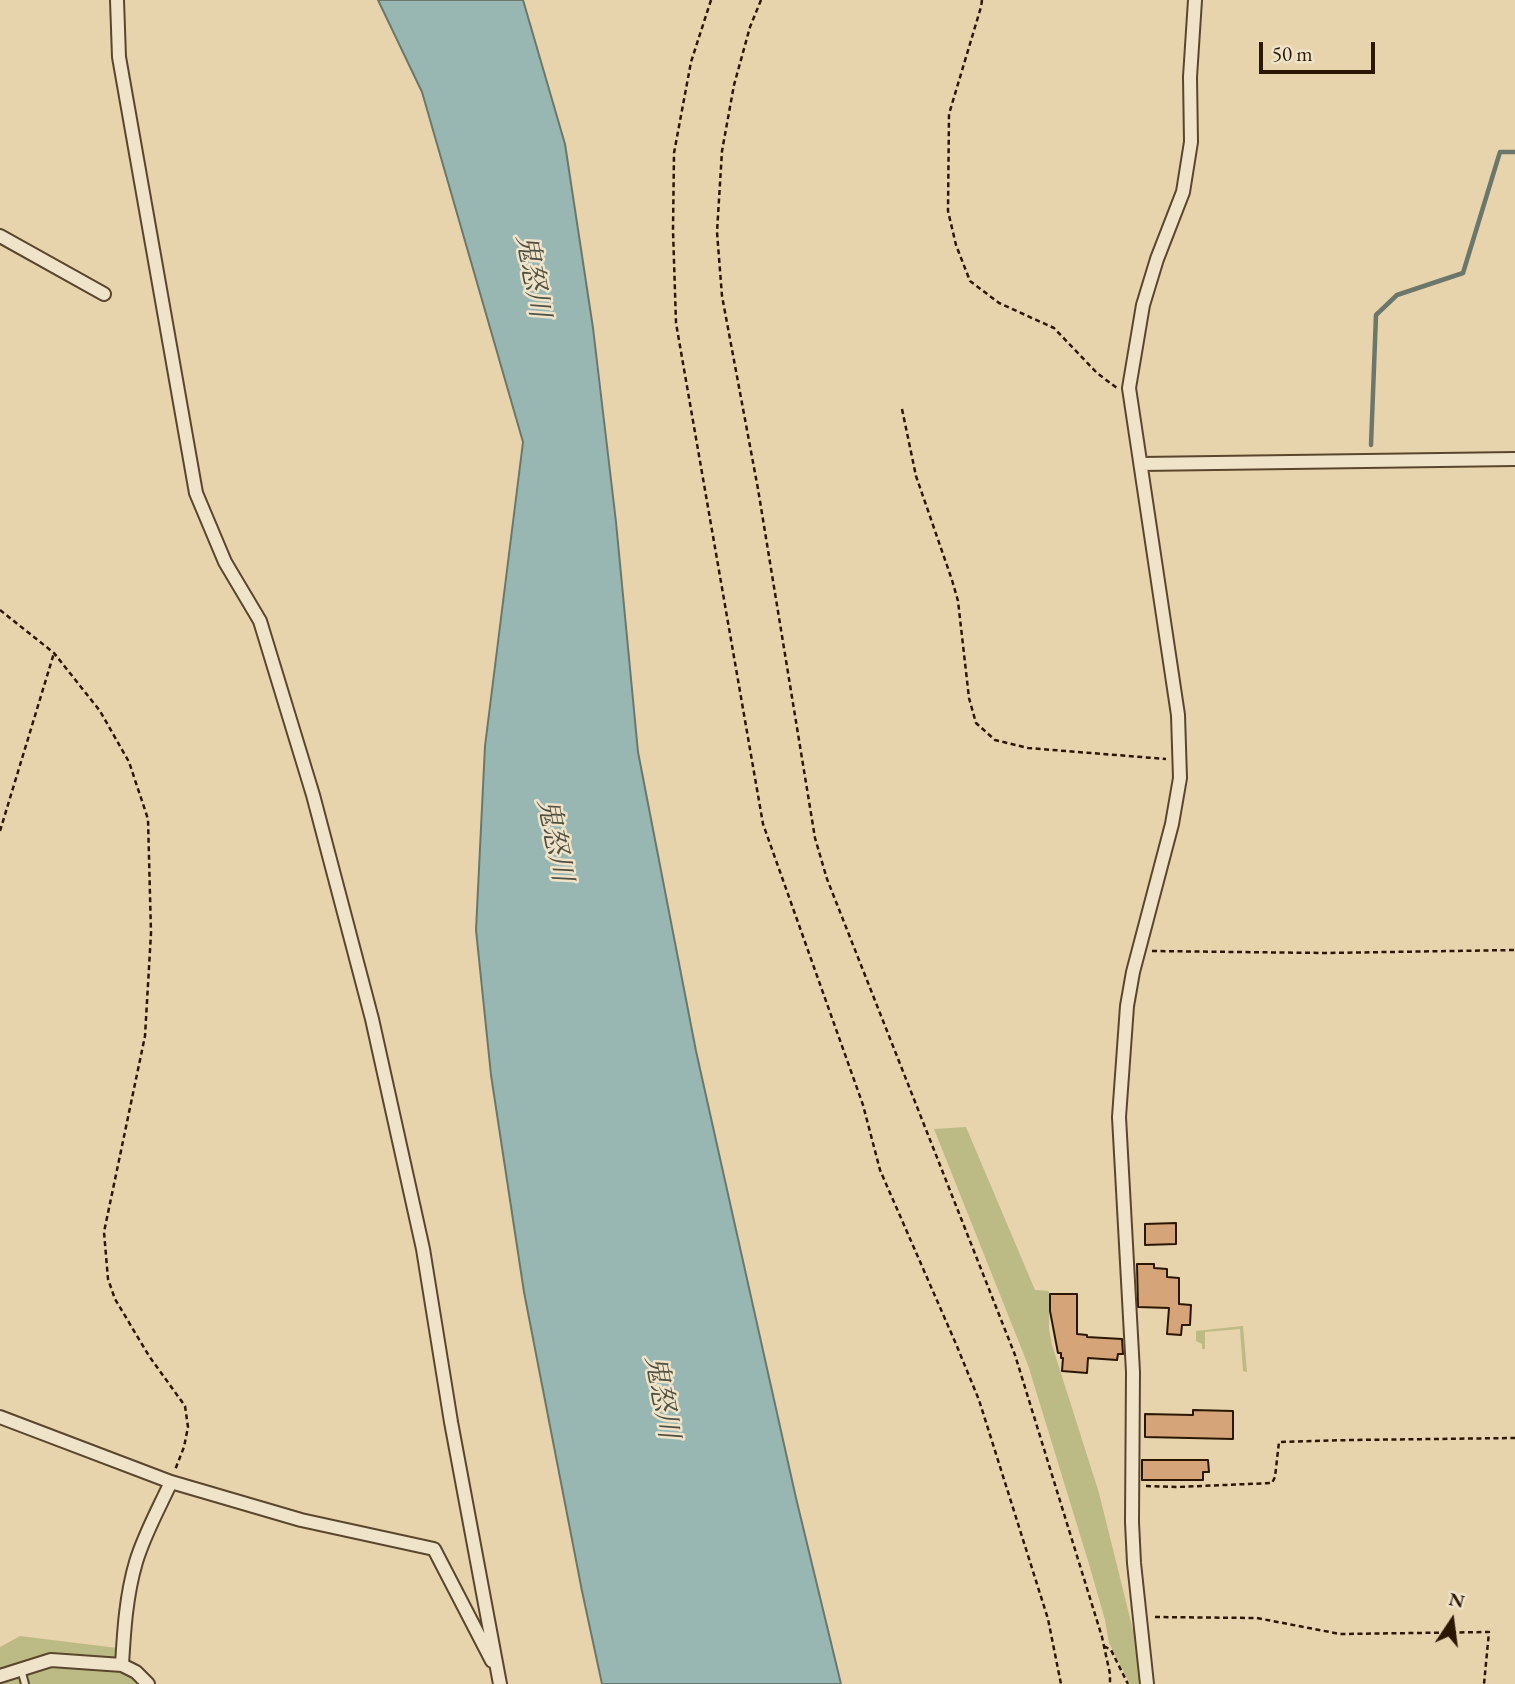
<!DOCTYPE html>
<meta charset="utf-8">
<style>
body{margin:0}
#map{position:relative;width:1515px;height:1684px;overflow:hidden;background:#e7d4ad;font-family:"EB Garamond",serif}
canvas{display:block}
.north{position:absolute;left:1417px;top:1586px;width:70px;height:70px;-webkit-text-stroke:5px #efe3ca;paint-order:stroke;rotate:13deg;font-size:19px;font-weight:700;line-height:28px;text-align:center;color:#2b1701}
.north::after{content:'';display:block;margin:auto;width:24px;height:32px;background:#2b1701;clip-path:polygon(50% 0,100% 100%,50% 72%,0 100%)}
.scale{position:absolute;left:1259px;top:42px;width:116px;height:32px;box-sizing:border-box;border:4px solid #2b1701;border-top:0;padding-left:9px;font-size:21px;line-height:24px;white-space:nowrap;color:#2b1701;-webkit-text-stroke:5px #efe3ca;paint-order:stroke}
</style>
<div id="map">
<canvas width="1515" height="1684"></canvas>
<div class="north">N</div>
<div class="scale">50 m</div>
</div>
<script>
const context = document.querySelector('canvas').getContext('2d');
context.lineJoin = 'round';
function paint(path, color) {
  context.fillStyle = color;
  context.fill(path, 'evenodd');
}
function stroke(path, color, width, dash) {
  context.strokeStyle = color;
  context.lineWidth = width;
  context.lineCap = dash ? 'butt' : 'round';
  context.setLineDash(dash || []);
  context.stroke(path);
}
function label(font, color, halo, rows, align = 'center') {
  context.font = font + ' "EB Garamond","Noto Serif JP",serif';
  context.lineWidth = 5;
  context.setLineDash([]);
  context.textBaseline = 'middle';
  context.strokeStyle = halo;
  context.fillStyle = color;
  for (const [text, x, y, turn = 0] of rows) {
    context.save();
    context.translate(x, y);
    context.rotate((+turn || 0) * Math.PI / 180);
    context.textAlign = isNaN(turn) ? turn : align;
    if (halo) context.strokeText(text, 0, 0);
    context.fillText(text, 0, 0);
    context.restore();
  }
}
const green = new Path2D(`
 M 966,1127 L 1035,1290 L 1049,1291 L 1049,1329 L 1052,1345 L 1099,1493 L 1133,1630 L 1139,1630 L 1144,1684 L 1130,1684 L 1109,1643 L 1105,1620 L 1089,1564 L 1028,1365 L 934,1129 Z
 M 1243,1326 L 1247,1372 L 1243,1371 L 1240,1329 L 1205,1332 L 1205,1349 L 1202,1349 L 1202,1344 L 1196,1341 L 1196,1331 Z
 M 20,1636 L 117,1648 L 146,1684 L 0,1684 L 0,1647 Z`);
const water = new Path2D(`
 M 378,0 L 523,0 L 565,144 L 593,328 L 616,522 L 638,752 L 696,1051 L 796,1498 L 841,1684 L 602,1684 L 582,1591 L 524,1292 L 491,1075 L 476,930 L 485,746 L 523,442 L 422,92 Z`);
const stream = new Path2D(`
 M 1371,445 L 1376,315 L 1397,295 L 1463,273 L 1500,152 L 1515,152`);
const building = new Path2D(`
 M 1176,1223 L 1176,1244 L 1145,1245 L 1145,1224 Z
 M 1137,1264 L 1154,1264 L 1154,1268 L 1167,1269 L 1167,1277 L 1179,1278 L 1179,1304 L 1191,1305 L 1190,1325 L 1182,1325 L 1181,1335 L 1167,1334 L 1169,1308 L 1138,1307 Z
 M 1050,1294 L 1077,1294 L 1077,1334 L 1087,1335 L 1087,1337 L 1122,1339 L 1123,1354 L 1118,1354 L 1117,1360 L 1088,1358 L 1087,1373 L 1062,1371 L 1063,1358 L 1061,1358 L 1061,1353 L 1058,1353 L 1050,1311 Z
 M 1193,1410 L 1233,1411 L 1233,1439 L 1145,1437 L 1145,1414 L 1193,1415 Z
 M 1142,1460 L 1208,1460 L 1209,1472 L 1203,1472 L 1203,1480 L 1142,1480 Z`);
const path = new Path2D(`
 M 711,0 L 691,62 L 674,153 L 673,230 L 676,323 L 763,824 L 863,1105 L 880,1170 L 956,1344 L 979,1400 L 1048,1619 L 1061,1684
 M 761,0 L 750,27 L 734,85 L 722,151 L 717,232 L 722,296 L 758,489 L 815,838 L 827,879 L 1015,1355 L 1102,1637 L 1110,1674 L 1110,1684
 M 982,0 L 981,7 L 949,114 L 948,211 L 956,245 L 970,281 L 999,303 L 1054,328 L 1097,373 L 1117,388
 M 902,409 L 916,476 L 952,580 L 958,601 L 969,698 L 976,723 L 995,740 L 1028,748 L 1166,759
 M 0,610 L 54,653 L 100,711 L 129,762 L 148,819 L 151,933 L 145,1036 L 104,1232 L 108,1279 L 115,1299 L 149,1356 L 185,1406 L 188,1427 L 184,1447 L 175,1470
 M 0,831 L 54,653
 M 1152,951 L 1325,953 L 1515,950
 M 1146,1486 L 1177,1487 L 1272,1483 L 1275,1477 L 1279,1442 L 1350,1440 L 1515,1438
 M 1155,1617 L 1257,1618 L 1340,1634 L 1489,1632 L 1484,1684
 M 1104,1646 L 1111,1650 L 1128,1684`);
const lane = new Path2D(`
 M 21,1669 L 25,1684`);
const street = new Path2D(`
 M 117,0 L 119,57 L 196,493 L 225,562 L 260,621 L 313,795 L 372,1019 L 423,1249 L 451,1422 L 500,1684
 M 0,236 L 104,294
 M 1141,464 L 1515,459
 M 0,1417 L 171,1482 L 301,1520 L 434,1549 L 492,1661
 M 122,1665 C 124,1631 126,1596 136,1562 C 144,1535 159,1508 171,1482
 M 0,1676 L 51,1660 L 122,1665 L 136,1672 L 148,1684
 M 1147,1684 L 1134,1563 L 1132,1522 L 1133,1372 L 1119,1117 L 1127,1006 L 1133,972 L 1172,824 L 1180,778 L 1178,715 L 1129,388 L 1143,305 L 1157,259 L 1183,192 L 1191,142 L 1190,77 L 1195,0`);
const waterNames = [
 ["鬼怒川",532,276,80],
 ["鬼怒川",554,840,79],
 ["鬼怒川",661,1397,80]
];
paint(green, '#bcbb85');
paint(water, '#98b7b2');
stroke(water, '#6c776b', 2);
stroke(stream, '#6c776b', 4.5);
paint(building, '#d6a479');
stroke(building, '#2b1701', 2);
stroke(lane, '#5a462c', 10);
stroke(street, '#5a462c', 16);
stroke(path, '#2b1701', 2.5, [5, 3.5]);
stroke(lane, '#efe3ca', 6);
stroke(street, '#efe3ca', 12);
label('italic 28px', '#514f3f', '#efe3ca', waterNames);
</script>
